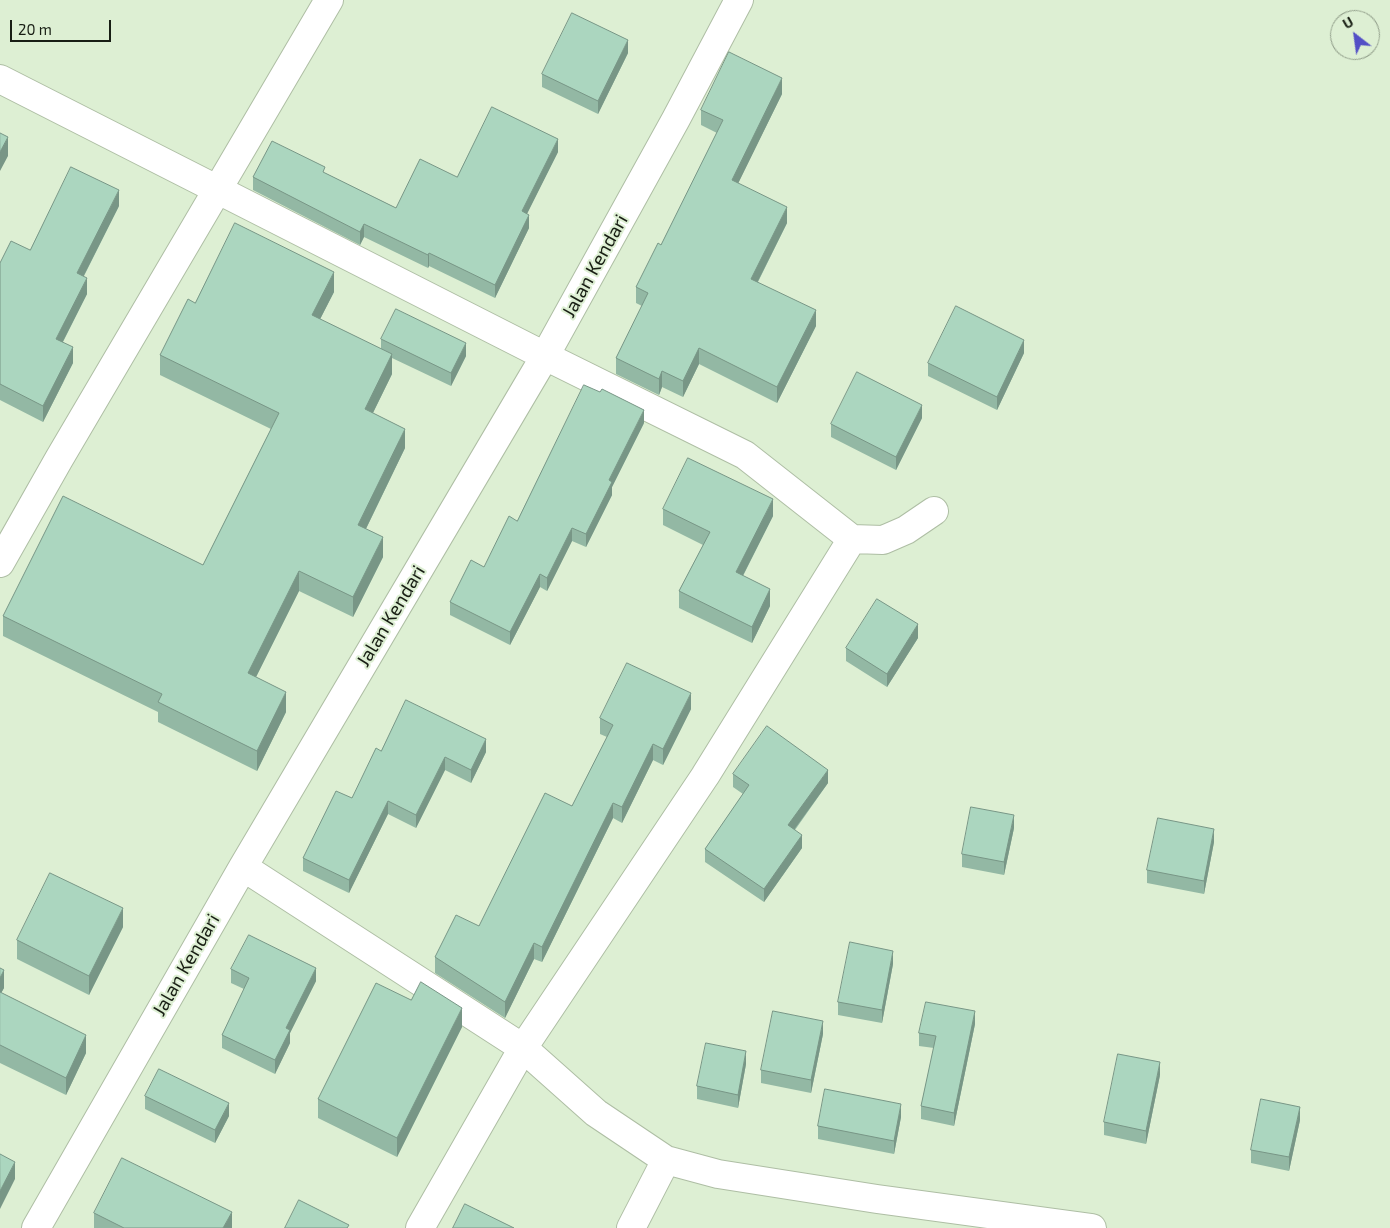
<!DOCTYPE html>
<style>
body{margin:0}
#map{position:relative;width:1390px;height:1228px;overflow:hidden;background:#ddefd3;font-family:"Exo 2",sans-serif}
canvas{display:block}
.north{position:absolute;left:1330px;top:10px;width:50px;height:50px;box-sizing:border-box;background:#ddefd3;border:1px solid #8e9b87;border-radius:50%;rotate:330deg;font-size:14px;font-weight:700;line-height:20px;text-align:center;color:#181e14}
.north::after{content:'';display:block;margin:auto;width:18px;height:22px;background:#534fc6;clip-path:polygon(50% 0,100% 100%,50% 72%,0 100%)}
.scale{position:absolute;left:10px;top:20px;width:101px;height:22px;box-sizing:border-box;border:2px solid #181e14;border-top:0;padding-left:6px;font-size:15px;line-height:18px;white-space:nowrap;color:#181e14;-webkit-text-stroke:4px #ddefd3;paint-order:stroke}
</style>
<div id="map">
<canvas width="1390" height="1228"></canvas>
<div class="north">U</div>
<div class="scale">20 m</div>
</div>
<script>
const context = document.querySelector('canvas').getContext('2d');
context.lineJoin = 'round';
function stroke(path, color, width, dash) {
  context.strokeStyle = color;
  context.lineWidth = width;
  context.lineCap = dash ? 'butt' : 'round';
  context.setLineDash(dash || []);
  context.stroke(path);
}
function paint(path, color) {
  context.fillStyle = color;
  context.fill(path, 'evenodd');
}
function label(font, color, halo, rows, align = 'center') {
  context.font = font + ' "Exo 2",sans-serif';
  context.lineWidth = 4;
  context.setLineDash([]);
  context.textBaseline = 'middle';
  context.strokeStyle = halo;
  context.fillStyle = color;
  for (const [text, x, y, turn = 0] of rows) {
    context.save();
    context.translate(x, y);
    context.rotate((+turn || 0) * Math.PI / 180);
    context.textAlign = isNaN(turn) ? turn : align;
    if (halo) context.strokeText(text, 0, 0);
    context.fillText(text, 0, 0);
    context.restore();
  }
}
const street = new Path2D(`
 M 0,79 L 545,356 L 745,455 L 852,539 L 883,540 L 906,530 L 934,511
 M 0,563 L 59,459 L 329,0
 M 243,867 L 523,1048 L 596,1113 L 666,1160 L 718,1174 L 877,1199 L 1092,1228
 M 36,1228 L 243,867 L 545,356 L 676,119 L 739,0
 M 420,1228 L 523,1048 L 705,776 L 852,539
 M 631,1228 L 666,1160`);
const wall = new Path2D(`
 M 628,53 L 598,114 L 542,87 L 542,74 Z
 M 782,94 L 738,183 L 787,223 L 758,282 L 816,326 L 777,403 L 699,364 L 683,397 L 662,387 L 659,395 L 616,374 L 616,358 L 642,306 L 636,303 L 636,287 L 661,245 L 717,133 L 701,125 L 701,110 Z
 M 558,152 L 527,213 L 529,228 L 495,298 L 429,266 L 428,268 L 364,237 L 360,245 L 253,190 L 253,177 L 325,173 L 396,208 L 457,177 Z
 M 119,206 L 84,276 L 87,294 L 63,342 L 73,363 L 43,422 L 0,400 L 0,263 L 30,250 Z
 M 334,292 L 320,319 L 381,349 L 381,339 L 466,356 L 451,386 L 392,358 L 392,374 L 373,413 L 405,448 L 366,529 L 383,557 L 353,617 L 299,591 L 256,677 L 286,712 L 257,771 L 158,722 L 158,712 L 3,636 L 3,616 L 203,565 L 271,429 L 160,375 L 160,355 L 195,303 Z
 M 1024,353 L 997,410 L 928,376 L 928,363 Z
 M 922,418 L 896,470 L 831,437 L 831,424 Z
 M 644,423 L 612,487 L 612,495 L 586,547 L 572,541 L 547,591 L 540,587 L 510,645 L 450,615 L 450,602 L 484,567 L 517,521 Z
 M 663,509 L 773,516 L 743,576 L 770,606 L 752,643 L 679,608 L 679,591 L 703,545 L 663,525 Z
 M 918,638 L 887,687 L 846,661 L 846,648 Z
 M 691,709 L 663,765 L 653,760 L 622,823 L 613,818 L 542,962 L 534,959 L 505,1018 L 435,973 L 435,957 L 479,926 L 572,806 L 607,737 L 600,734 L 600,718 Z
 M 381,751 L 486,752 L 471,783 L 445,770 L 416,828 L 388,814 L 349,893 L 303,871 L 303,858 L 352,798 Z
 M 733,774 L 828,783 L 795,830 L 802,848 L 764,902 L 705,862 L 705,849 L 743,794 L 733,787 Z
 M 1014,828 L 1004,875 L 962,867 L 962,854 Z
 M 1214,842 L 1204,894 L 1147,883 L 1147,870 Z
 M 123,927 L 89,995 L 17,959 L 17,940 Z
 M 893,964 L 882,1023 L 838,1015 L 838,1002 Z
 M 0,968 L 4,988 L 1,993 L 86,1053 L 66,1095 L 0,1063 Z
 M 231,969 L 316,981 L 290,1033 L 290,1043 L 275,1074 L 222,1048 L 222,1035 L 244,989 L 231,983 Z
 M 411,1000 L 462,1027 L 397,1157 L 318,1118 L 318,1099 Z
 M 975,1024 L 954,1126 L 921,1119 L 921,1106 L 934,1048 L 919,1046 L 919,1033 Z
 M 823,1034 L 811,1093 L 761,1083 L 761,1070 Z
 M 746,1064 L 738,1108 L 697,1099 L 697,1086 Z
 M 1160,1075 L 1146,1144 L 1104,1135 L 1104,1122 Z
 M 145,1096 L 229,1116 L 215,1143 L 145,1109 Z
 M 901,1117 L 894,1154 L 818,1139 L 818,1126 Z
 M 1300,1120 L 1289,1171 L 1251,1163 L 1251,1150 Z
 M 94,1213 L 232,1228 L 94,1228 Z`);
const shadedWall = new Path2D(`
 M 628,40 L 628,53 L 598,114 L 598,101 Z
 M 782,78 L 782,94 L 732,196 L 732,180 Z
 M 8,137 L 8,156 L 0,171 L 0,152 Z
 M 558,139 L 558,152 L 522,224 L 522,211 Z
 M 119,190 L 119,206 L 77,289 L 77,273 Z
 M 787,207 L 787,223 L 751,295 L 751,279 Z
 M 529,215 L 529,228 L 495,298 L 495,285 Z
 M 364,224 L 364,237 L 360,245 L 360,232 Z
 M 429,253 L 429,266 L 428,268 L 428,255 Z
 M 334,272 L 334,292 L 312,335 L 312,315 Z
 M 87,278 L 87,294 L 56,355 L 56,339 Z
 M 816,310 L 816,326 L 777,403 L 777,387 Z
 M 1024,340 L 1024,353 L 997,410 L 997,397 Z
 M 466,343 L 466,356 L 451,386 L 451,373 Z
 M 73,347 L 73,363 L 43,422 L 43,406 Z
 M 699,348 L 699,364 L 683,397 L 683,381 Z
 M 392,354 L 392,374 L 365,429 L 365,409 Z
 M 662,371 L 662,387 L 659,395 L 659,379 Z
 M 922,405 L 922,418 L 896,470 L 896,457 Z
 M 644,410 L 644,423 L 612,487 L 612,495 L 586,547 L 586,534 L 609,480 Z
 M 405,429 L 405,448 L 358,545 L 358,525 Z
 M 773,499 L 773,516 L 736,589 L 736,572 Z
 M 572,528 L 572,541 L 547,591 L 547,578 Z
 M 383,537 L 383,557 L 353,617 L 353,597 Z
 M 299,571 L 299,591 L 248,693 L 248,673 Z
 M 540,574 L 540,587 L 510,645 L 510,632 Z
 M 770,589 L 770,606 L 752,643 L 752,627 Z
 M 918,624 L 918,638 L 887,687 L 887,674 Z
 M 286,692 L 286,712 L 257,771 L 257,751 Z
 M 691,693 L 691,709 L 663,765 L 663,749 Z
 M 486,739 L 486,752 L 471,783 L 471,770 Z
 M 653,744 L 653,760 L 622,823 L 622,807 Z
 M 445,757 L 445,770 L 416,828 L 416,815 Z
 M 828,770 L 828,783 L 788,838 L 788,825 Z
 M 388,801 L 388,814 L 349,893 L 349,880 Z
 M 613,803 L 613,818 L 542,962 L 542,947 Z
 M 1014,815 L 1014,828 L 1004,875 L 1004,862 Z
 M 1214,829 L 1214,842 L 1204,894 L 1204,881 Z
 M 802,835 L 802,848 L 764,902 L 764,889 Z
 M 123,908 L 123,927 L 89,995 L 89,976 Z
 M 534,943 L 534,959 L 505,1018 L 505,1002 Z
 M 893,951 L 893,964 L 882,1023 L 882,1010 Z
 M 316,968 L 316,981 L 290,1033 L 290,1043 L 275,1074 L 275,1060 L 286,1028 Z
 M 4,970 L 4,988 L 0,995 L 0,978 Z
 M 462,1008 L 462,1027 L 397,1157 L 397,1138 Z
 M 975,1011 L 975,1024 L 954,1126 L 954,1113 Z
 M 823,1021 L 823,1034 L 811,1093 L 811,1080 Z
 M 86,1035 L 86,1053 L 66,1095 L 66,1078 Z
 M 746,1051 L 746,1064 L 738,1108 L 738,1095 Z
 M 1160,1062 L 1160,1075 L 1146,1144 L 1146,1131 Z
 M 229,1103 L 229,1116 L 215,1143 L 215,1130 Z
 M 901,1104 L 901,1117 L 894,1154 L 894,1141 Z
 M 1300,1107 L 1300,1120 L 1289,1171 L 1289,1157 Z
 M 15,1162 L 15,1179 L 0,1209 L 0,1191 Z
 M 232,1212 L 232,1228 L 223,1228 Z`);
const building = new Path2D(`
 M 572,13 L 628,40 L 598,101 L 542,74 Z
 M 729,52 L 782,78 L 732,180 L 787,207 L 751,279 L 816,310 L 777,387 L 699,348 L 683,381 L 662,371 L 659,379 L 616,358 L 648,293 L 636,287 L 658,243 L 661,245 L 723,120 L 701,110 Z
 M 492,107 L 558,139 L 522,211 L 529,215 L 495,285 L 429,253 L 428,255 L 364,224 L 360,232 L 253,177 L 272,141 L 325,167 L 323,172 L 396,208 L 420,159 L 457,177 Z
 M 0,133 L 8,137 L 0,152 Z
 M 71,167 L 119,190 L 77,273 L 87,278 L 56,339 L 73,347 L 43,406 L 0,384 L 0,263 L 11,241 L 30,250 Z
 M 235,223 L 334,272 L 312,315 L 392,354 L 365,409 L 405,429 L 358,525 L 383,537 L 353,597 L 299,571 L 248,673 L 286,692 L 257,751 L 158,702 L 162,694 L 3,616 L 63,496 L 203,565 L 279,413 L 160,355 L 188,299 L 195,303 Z
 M 956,306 L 1024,340 L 997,397 L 928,363 Z
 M 396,309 L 466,343 L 451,373 L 381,339 Z
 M 857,372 L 922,405 L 896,457 L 831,424 Z
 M 584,385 L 600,392 L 602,389 L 644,410 L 609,480 L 612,482 L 586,534 L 572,528 L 547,578 L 540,574 L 510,632 L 450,602 L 471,560 L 484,567 L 509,516 L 517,521 Z
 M 688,458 L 773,499 L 736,572 L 770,589 L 752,627 L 679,591 L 710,532 L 663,509 Z
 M 877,599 L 918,624 L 887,674 L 846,648 Z
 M 627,663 L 691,693 L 663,749 L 653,744 L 622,807 L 613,803 L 542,947 L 534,943 L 505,1002 L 435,957 L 456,915 L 479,926 L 545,793 L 572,806 L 613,725 L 600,718 Z
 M 406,700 L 486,739 L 471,770 L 445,757 L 416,815 L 388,801 L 349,880 L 303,858 L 336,791 L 352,798 L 376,748 L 381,751 Z
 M 767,726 L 828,770 L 788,825 L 802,835 L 764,889 L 705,849 L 749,785 L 733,774 Z
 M 971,807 L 1014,815 L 1004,862 L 962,854 Z
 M 1158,818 L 1214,829 L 1204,881 L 1147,870 Z
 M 50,873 L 123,908 L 89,976 L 17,940 Z
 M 249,935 L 316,968 L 286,1028 L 290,1030 L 275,1060 L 222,1035 L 249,978 L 231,969 Z
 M 850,942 L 893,951 L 882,1010 L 838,1002 Z
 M 0,968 L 4,970 L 0,978 Z
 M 421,982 L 462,1008 L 397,1138 L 318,1099 L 376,983 L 411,1000 Z
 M 0,992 L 86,1035 L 66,1078 L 0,1045 Z
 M 926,1002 L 975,1011 L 954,1113 L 921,1106 L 936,1036 L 919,1033 Z
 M 773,1011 L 823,1021 L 811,1080 L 761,1070 Z
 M 706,1043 L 746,1051 L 738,1095 L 697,1086 Z
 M 1118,1054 L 1160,1062 L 1146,1131 L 1104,1122 Z
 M 159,1069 L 229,1103 L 215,1130 L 145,1096 Z
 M 825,1089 L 901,1104 L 894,1141 L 818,1126 Z
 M 1261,1099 L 1300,1107 L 1289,1157 L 1251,1150 Z
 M 0,1154 L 15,1162 L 0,1191 Z
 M 122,1158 L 232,1212 L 223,1228 L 124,1228 L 94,1213 Z
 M 299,1200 L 349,1225 L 347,1228 L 285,1228 Z
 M 465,1204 L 514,1228 L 453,1228 Z`);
const streetNames = [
 ["Jalan Kendari",595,266,-61],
 ["Jalan Kendari",391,616,-59],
 ["Jalan Kendari",186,965,-60]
];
stroke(street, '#aebea4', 30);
stroke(street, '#fff', 28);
paint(wall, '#93b8a4');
paint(shadedWall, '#789686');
paint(building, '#abd6bf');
stroke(building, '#789686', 1);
label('19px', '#181e14', '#ddefd3', streetNames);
</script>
